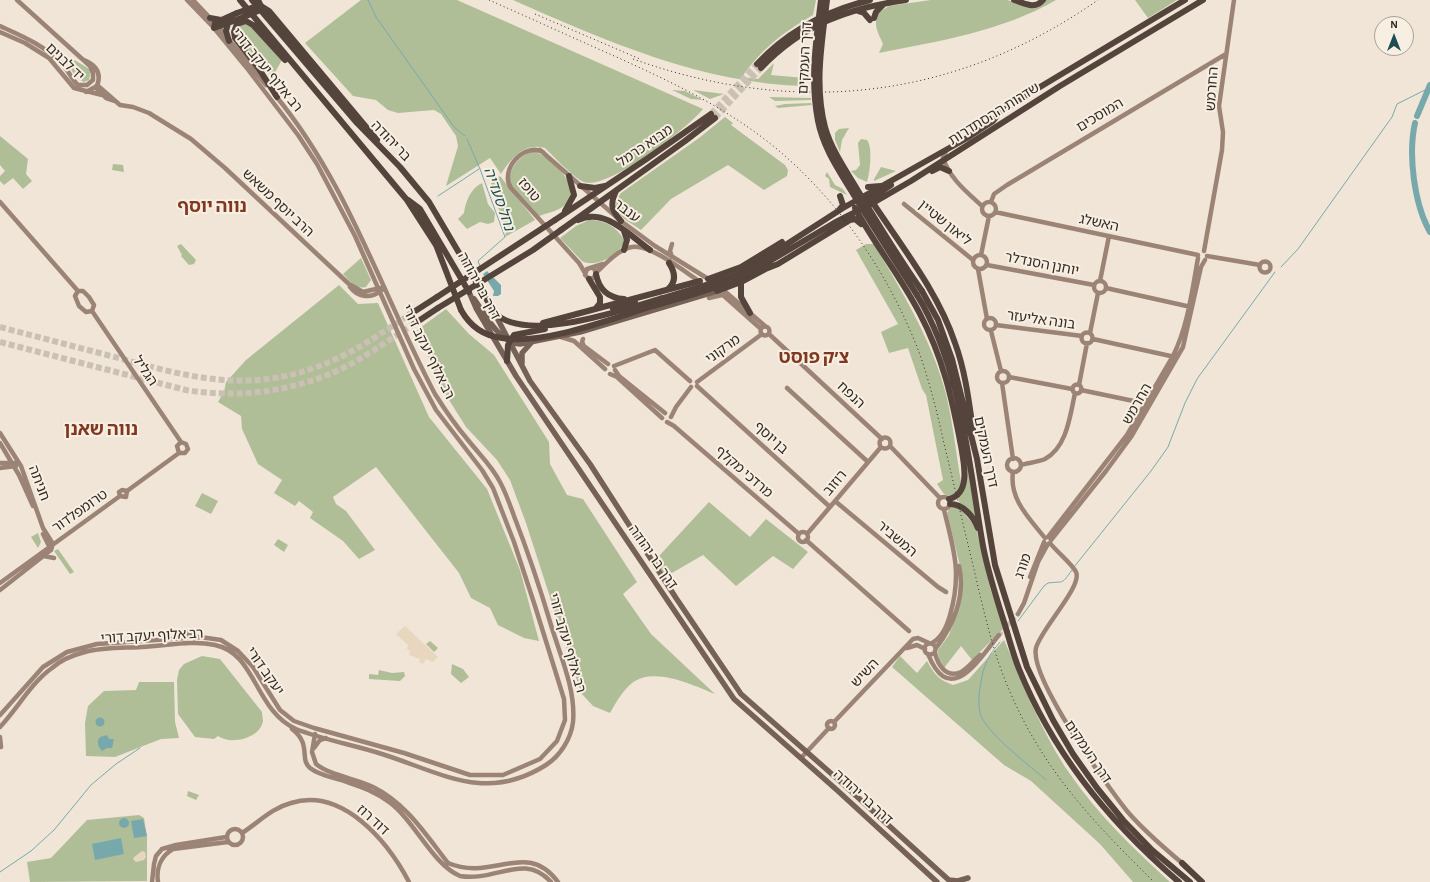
<!DOCTYPE html>
<meta charset="utf-8">
<style>
body{margin:0}
#map{position:relative;width:1430px;height:882px;overflow:hidden;background:#f0e5d7;font-family:"Alegreya Sans",sans-serif}
canvas{display:block}
.north{position:absolute;left:1374px;top:16px;width:40px;height:40px;box-sizing:border-box;background:#f8efe3;border:1px solid #a9a097;border-radius:50%;rotate:0deg;font-size:11px;font-weight:700;line-height:16px;text-align:center;color:#332a25}
.north::after{content:'';display:block;margin:auto;width:14px;height:18px;background:#1c4e53;clip-path:polygon(50% 0,100% 100%,50% 72%,0 100%)}
</style>
<div id="map">
<canvas width="1430" height="882"></canvas>
<div class="north">N</div>
</div>
<script>
const context = document.querySelector('canvas').getContext('2d');
context.lineJoin = 'round';
function paint(path, color) {
  context.fillStyle = color;
  context.fill(path, 'evenodd');
}
function stroke(path, color, width, dash) {
  context.strokeStyle = color;
  context.lineWidth = width;
  context.lineCap = dash ? 'butt' : 'round';
  context.setLineDash(dash || []);
  context.stroke(path);
}
function label(font, color, halo, rows, align = 'center') {
  context.font = font + ' "Alegreya Sans","Noto Sans Hebrew",sans-serif';
  context.lineWidth = 4;
  context.setLineDash([]);
  context.textBaseline = 'middle';
  context.strokeStyle = halo;
  context.fillStyle = color;
  for (const [text, x, y, turn = 0] of rows) {
    context.save();
    context.translate(x, y);
    context.rotate((+turn || 0) * Math.PI / 180);
    context.textAlign = isNaN(turn) ? turn : align;
    if (halo) context.strokeText(text, 0, 0);
    context.fillText(text, 0, 0);
    context.restore();
  }
}
const green = new Path2D(`
 M 361,0 L 457,0 L 703,109 C 688,128 607,191 584,182 C 575,179 553,156 545,148 C 525,142 511,158 501,174 L 490,158 L 446,186 L 458,146 L 456,136 L 441,114 L 434,110 L 398,113 L 388,110 L 376,100 L 353,96 L 305,43 Z
 M 513,0 L 816,0 L 813,15 C 783,33 763,47 742,77 L 758,79 L 774,63 L 771,75 L 805,78 L 806,86 C 703,84 606,41 513,0 Z
 M 931,0 L 1007,0 L 1027,6 L 1045,0 L 1056,0 C 1003,31 939,41 879,53 L 883,44 C 878,32 873,26 878,13 L 889,6 Z
 M 1135,0 L 1177,0 L 1148,18 Z
 M 249,23 L 282,60 L 274,74 L 270,75 L 266,71 L 240,42 L 235,32 L 237,26 Z
 M 71,58 L 91,70 L 89,80 L 84,82 C 76,79 69,69 69,60 Z
 M 672,90 L 685,91 L 703,100 L 691,99 Z
 M 693,90 L 724,94 L 710,99 Z
 M 769,97 L 811,98 L 811,100 L 775,101 Z
 M 811,103 L 812,105 L 778,108 L 775,106 L 785,104 Z
 M 725,117 L 733,123 L 731,125 L 785,165 L 788,170 L 787,176 L 764,190 L 728,165 L 671,199 L 641,230 C 627,220 607,213 621,193 L 699,138 Z
 M 849,128 L 842,140 L 840,152 L 835,140 L 835,133 L 839,129 Z
 M 0,136 L 28,159 L 26,174 L 32,181 L 23,189 L 13,178 L 4,185 L 0,181 L 0,176 L 5,171 L 0,165 Z
 M 861,139 L 867,140 C 873,147 870,173 867,182 L 858,178 L 851,171 L 856,170 L 860,165 L 858,143 Z
 M 531,151 C 548,153 585,187 565,205 C 559,211 547,213 539,216 L 512,187 L 509,178 C 512,166 519,157 531,151 Z
 M 113,164 L 123,165 L 124,172 L 112,170 Z
 M 881,167 L 896,171 L 874,181 L 874,179 Z
 M 827,172 L 835,185 L 843,189 L 847,195 L 830,187 L 829,179 L 825,176 Z
 M 500,176 L 535,220 L 505,237 L 506,233 L 491,183 Z
 M 482,183 L 488,204 L 495,213 L 494,222 L 488,224 L 480,222 L 467,229 L 458,219 L 464,213 C 465,202 471,188 482,183 Z
 M 589,220 C 605,220 616,226 624,240 C 623,254 595,269 582,261 L 560,238 L 576,226 Z
 M 181,244 L 196,260 L 194,264 L 189,265 L 181,256 L 182,255 L 177,246 Z
 M 866,244 L 874,244 C 902,292 932,340 946,394 C 953,423 956,453 961,482 L 957,493 L 950,496 L 944,494 L 937,484 L 943,480 L 926,395 L 922,389 L 908,348 L 889,353 L 881,332 L 898,324 L 856,250 Z
 M 361,258 L 371,280 L 366,287 C 356,290 350,281 343,274 Z
 M 339,285 L 358,304 L 378,303 L 429,417 L 487,489 L 520,570 L 539,641 L 524,638 L 498,625 L 490,608 L 471,598 L 459,573 L 376,467 L 333,497 L 336,504 L 346,511 L 375,550 L 359,559 L 343,541 L 310,518 L 313,512 L 299,501 L 295,506 L 274,493 L 282,480 L 258,464 L 242,429 L 241,416 L 218,402 L 224,392 L 226,382 L 246,360 Z
 M 446,309 L 469,334 L 494,355 L 549,442 L 550,464 L 567,495 L 583,499 L 637,582 L 623,594 L 651,634 L 715,694 C 693,685 654,666 632,683 C 623,690 615,704 610,713 L 593,706 L 581,693 L 526,523 L 510,480 L 497,460 L 466,427 L 439,384 L 417,330 Z
 M 966,457 L 976,518 L 959,502 L 958,498 L 964,489 Z
 M 202,493 L 218,501 L 211,514 L 195,506 Z
 M 709,502 L 750,537 L 766,519 L 808,552 L 793,569 L 773,556 L 736,586 L 703,555 L 665,577 L 657,564 L 659,556 Z
 M 952,505 L 961,509 L 976,528 L 991,591 L 1004,628 L 972,660 L 961,646 L 944,668 L 939,661 L 938,650 L 949,635 L 957,612 L 960,566 L 947,513 Z
 M 38,533 L 41,542 L 38,548 L 31,537 Z
 M 278,539 L 288,545 L 284,552 L 274,545 Z
 M 58,549 L 74,572 L 70,574 L 54,551 Z
 M 1004,640 C 1024,685 1042,734 1070,774 C 1098,815 1134,849 1170,882 L 1133,882 L 1100,844 L 1031,781 L 1004,765 L 892,667 L 900,656 L 917,673 L 927,661 C 934,674 939,680 953,685 L 968,680 Z
 M 430,641 L 438,648 L 434,652 L 426,644 Z
 M 202,656 L 220,659 L 262,712 C 262,715 263,719 263,721 C 260,739 230,745 218,736 L 214,739 L 195,737 L 178,714 L 177,680 L 179,670 L 184,664 Z
 M 452,664 L 463,669 L 469,677 L 461,683 L 451,674 Z
 M 379,670 L 392,673 L 404,672 L 405,676 L 400,681 L 369,679 L 369,674 L 378,675 Z
 M 139,682 L 174,682 L 175,722 L 179,738 L 161,739 L 115,757 L 86,756 L 85,723 L 88,706 L 104,691 L 136,690 Z
 M 188,791 L 199,795 L 196,800 L 187,796 Z
 M 139,815 L 144,818 L 147,837 L 147,881 L 30,882 L 27,862 L 51,858 L 87,820 Z`);
const plaza = new Path2D(`
 M 405,626 L 438,657 L 433,662 L 426,659 L 423,664 L 419,662 L 420,659 L 409,655 L 410,651 L 407,649 L 408,645 L 396,634 Z
 M 142,851 L 145,852 L 146,857 L 144,860 L 136,862 L 134,860 L 133,858 Z`);
const water = new Path2D(`
 M 487,271 L 501,285 L 501,294 L 498,296 L 493,296 L 494,291 L 483,274 Z
 M95.5 722a4.5 4.5 0 1 1 9 0a4.5 4.5 0 1 1-9 0Z
 M 107,735 L 109,739 L 114,739 L 112,748 L 107,748 L 102,751 C 98,746 96,742 100,737 Z
 M119 823a5 5 0 1 1 10 0a5 5 0 1 1-10 0Z
 M 143,819 L 147,836 L 134,838 L 131,821 Z
 M 121,838 L 124,854 L 95,860 L 92,844 Z`);
const stream = new Path2D(`
 M 368,0 L 376,17 L 454,127 L 465,136
 M 467,139 L 480,169 L 505,237 L 478,261 L 480,266
 M 438,196 L 479,169
 M 1281,267 L 1298,249 L 1392,117 L 1397,104 L 1429,88
 M 1074,567 L 1151,471 L 1168,447 L 1185,403 L 1197,379 L 1275,272
 M 1018,621 L 1044,586 L 1048,583 C 1065,581 1061,585 1072,570
 M 1000,642 C 988,656 984,664 981,682 C 979,692 978,702 980,713 C 985,732 1029,765 1046,780
 M 0,872 L 31,851 L 54,830 L 91,785 L 116,764 L 140,748`);
const river = new Path2D(`
 M 1417,116 L 1430,85
 M 1415,123 C 1408,154 1414,204 1430,232`);
const secondaryTunnel = new Path2D(`
 M 999,635 L 1018,614`);
const highwayTunnel = new Path2D(`
 M 711,114 L 757,64
 M 715,118 L 761,68
 M 0,327 C 38,337 76,347 115,357 C 184,376 243,393 314,368 C 349,356 379,335 409,315
 M 0,342 L 186,390 C 241,399 299,391 349,365 C 371,353 392,338 414,324`);
const secondary = new Path2D(`
 M 193,0 L 212,20
 M 0,26 C 22,36 44,45 61,63 C 68,69 71,79 78,85 L 87,85 L 93,80 L 93,73 L 90,66 L 17,0
 M 218,26 L 266,85
 M 0,32 L 25,43 L 49,58 L 74,88 L 102,95
 M 84,60 C 96,65 102,73 97,86 L 86,92
 M 97,85 L 120,105 L 133,107 L 149,113 L 191,139 L 225,168 L 349,284 L 363,292 L 380,288
 M 95,87 L 106,98 L 115,101
 M 540,150 L 621,221 L 655,246 L 710,280
 M 946,151 L 943,158 C 950,179 967,192 982,206
 M 543,152 C 524,142 499,170 511,188 L 579,263 L 585,273
 M982 209a7 7 0 1 1 14 0a7 7 0 1 1-14 0Z
 M 0,202 L 78,291 L 83,291 L 89,297 L 94,305 L 92,311
 M 991,202 L 994,194 L 1007,185 L 1226,54
 M 904,204 L 973,260
 M 995,212 L 1198,255
 M 672,244 L 670,251 L 672,257
 M 1204,251 L 1222,150 L 1223,132 L 1219,106 L 1234,0
 M973 262a7 7 0 1 1 14 0a7 7 0 1 1-14 0Z
 M 981,255 L 989,216
 M 1207,256 L 1260,265
 M1259.5 267a5.5 5.5 0 1 1 11 0a5.5 5.5 0 1 1-11 0Z
 M 987,265 L 1094,285
 M 594,268 L 596,274 L 593,278 L 589,279 L 585,275 L 587,269 L 603,264
 M 978,269 L 987,319
 M 597,272 C 605,264 619,249 632,247 C 650,244 684,271 700,282
 M1094 287a6 6 0 1 1 12 0a6 6 0 1 1-12 0Z
 M 1100,281 L 1109,236
 M 350,287 C 358,298 371,299 382,290
 M 721,288 L 765,326
 M 1106,288 L 1191,307
 M 715,290 L 724,296 L 761,329
 M 78,291 L 75,296 L 79,306 L 86,312 L 92,311
 M 709,298 L 722,295
 M 92,311 L 181,442
 M984 324a6 6 0 1 1 12 0a6 6 0 1 1-12 0Z
 M 996,325 L 1082,336
 M760.5 331a4.5 4.5 0 1 1 9 0a4.5 4.5 0 1 1-9 0Z
 M 991,331 L 1001,371
 M1081.5 338a5.5 5.5 0 1 1 11 0a5.5 5.5 0 1 1-11 0Z
 M 1090,333 L 1098,293
 M 769,334 L 882,439
 M 561,337 L 574,341 L 605,369
 M 583,339 L 582,342 L 584,346 L 608,364
 M 1093,339 L 1175,357
 M 614,366 L 655,350 L 690,381
 M 615,370 L 619,376 L 665,413
 M997 377a6 6 0 1 1 12 0a6 6 0 1 1-12 0Z
 M 610,374 L 617,377 L 662,418
 M 1009,377 L 1072,389
 M 697,382 L 762,334
 M 1002,383 L 1013,459
 M1072.5 389a4.5 4.5 0 1 1 9 0a4.5 4.5 0 1 1-9 0Z
 M 1079,385 L 1087,343
 M 697,386 L 830,507
 M 787,388 L 868,462
 M 1081,390 L 1148,404
 M 671,417 L 676,407 L 691,387
 M 667,422 L 674,426 L 799,534
 M 0,433 L 21,466 L 43,528 L 53,544
 M879.5 443a5.5 5.5 0 1 1 11 0a5.5 5.5 0 1 1-11 0Z
 M 0,443 L 19,475 L 33,506
 M 890,446 L 940,498
 M 179,453 L 185,453 L 188,449 L 186,444 L 181,442
 M 179,453 L 177,446 L 181,442
 M1007 465a7 7 0 1 1 14 0a7 7 0 1 1-14 0Z
 M 0,463 L 15,463
 M 1021,465 C 1028,463 1038,462 1045,459 C 1067,447 1070,416 1075,393
 M 0,468 L 16,466
 M 1013,472 C 1009,499 1029,518 1045,538
 M 127,491 L 179,453
 M 120,496 L 119,492 L 122,490 L 127,491
 M 120,496 L 126,497 L 127,491
 M938 503a6 6 0 1 1 12 0a6 6 0 1 1-12 0Z
 M 835,501 L 938,587 L 946,592
 M798 537a5 5 0 1 1 10 0a5 5 0 1 1-10 0Z
 M 43,534 L 51,550
 M 807,534 L 881,447
 M 1048,537 L 1127,435 L 1173,356 C 1188,326 1192,291 1198,258
 M 806,540 L 909,631
 M 1051,540 L 1106,471 L 1131,437 L 1183,347 L 1201,267 L 1205,260
 M 1050,543 C 1056,551 1073,565 1076,572 C 1083,586 1040,630 1036,648 C 1029,677 1107,786 1127,811 C 1143,830 1163,847 1182,863
 M 44,556 L 54,558
 M 1030,577 L 1044,542
 M 0,583 L 120,496
 M 0,590 L 51,550 L 52,547
 M 1018,614 L 1024,603 L 1038,562 L 1048,544
 M 185,631 L 194,638
 M 932,643 C 941,638 947,626 950,615 C 962,574 954,550 944,510
 M924.5 649a5.5 5.5 0 1 1 11 0a5.5 5.5 0 1 1-11 0Z
 M 907,648 L 917,645 L 925,649
 M 936,648 C 953,626 966,596 959,566
 M 935,652 C 937,664 946,679 961,672 C 968,668 974,660 980,655
 M 928,654 C 950,709 979,659 999,635
 M 0,715 L 43,667 L 67,652 L 97,644 L 200,637 L 221,640 L 238,651 L 253,667 L 280,710 L 294,721 L 314,728 L 404,753 L 470,775 L 503,775 L 540,759 L 557,741 L 565,720 L 564,699 L 535,606 L 514,542 L 493,488 L 482,470 L 436,410 L 414,369 L 355,236 L 317,164 L 298,135 L 246,67 L 214,28 L 187,0
 M827 725a4 4 0 1 1 8 0a4 4 0 1 1-8 0Z
 M 834,722 L 913,639 L 918,638 L 929,643
 M 0,727 C 18,708 31,683 52,668 C 61,660 73,655 85,652 C 103,647 123,648 142,647 C 166,646 192,640 215,645 C 256,653 255,711 296,729 C 324,740 354,745 382,754 C 442,773 486,803 546,765 C 560,756 571,739 573,722 C 576,690 560,655 551,625 C 540,588 528,552 514,516 C 510,505 506,493 500,482 C 492,466 479,454 468,440 C 456,426 445,410 435,394 C 382,294 348,183 275,95
 M 292,729 C 312,744 299,759 310,768 C 320,776 336,778 347,782 C 362,787 376,792 389,802 C 415,821 432,864 460,876 C 496,882 524,852 551,882
 M 315,734 L 312,752 L 316,764 C 331,776 355,778 373,787 C 406,803 426,835 448,863 C 493,882 526,839 558,882
 M 0,737 L 1,747
 M 314,748 L 320,740 L 326,738
 M 801,758 L 829,728
 M227 837a8 8 0 1 1 16 0a8 8 0 1 1-16 0Z
 M 242,833 C 259,822 272,808 291,803 C 343,787 388,842 409,882
 M 152,882 L 154,864 L 156,856 L 162,849 L 176,845 L 226,837
 M 158,882 C 156,868 161,856 173,849 L 228,842`);
const primary = new Path2D(`
 M 469,292 L 476,308 L 516,376 L 734,699 L 838,791 L 937,882
 M 474,299 C 485,314 499,343 520,344 L 580,332 L 717,291
 M 494,312 L 530,381 L 590,464 L 676,598 L 741,694 L 842,783 L 951,882
 M 522,363 L 522,353 L 531,343
 M 949,880 L 958,881 L 968,878`);
const highway = new Path2D(`
 M 240,0 L 407,200 L 436,245 L 461,310
 M 252,0 L 357,123 L 400,167 L 429,202 L 494,312 C 524,345 626,309 663,298
 M 258,0 L 261,6 L 269,11 L 377,140
 M 1014,0 C 1024,3 1035,10 1043,0
 M 858,11 L 864,13 L 870,20
 M 237,13 L 215,23 L 214,28 L 239,19
 M 210,18 L 221,20
 M 874,18 L 876,12 L 883,5
 M 228,23 L 226,31 L 229,41
 M 757,64 C 788,31 825,11 870,0
 M 761,68 C 802,25 848,8 906,0
 M 277,97 L 259,69 L 235,38 L 234,32 L 237,24 L 246,21 L 253,25 L 285,60
 M 932,171 L 940,167 L 949,171
 M 580,186 L 595,188 L 605,186
 M 868,187 L 881,186
 M 616,191 C 610,204 611,210 621,221
 M 861,199 L 870,199 L 873,203 C 902,247 938,292 955,343 C 965,370 969,401 973,430
 M 408,200 L 420,209 L 469,292
 M 867,201 L 891,185
 M 855,208 C 875,245 901,277 920,314 C 943,358 952,398 961,446 C 964,463 971,494 949,499
 M 839,210 L 843,205 L 840,196
 M 565,211 L 574,195 L 569,176
 M 555,220 L 648,158 L 711,114
 M 578,220 C 605,207 629,235 650,250
 M 561,230 L 685,141 L 715,118
 M 624,231 L 627,240 L 624,250
 M 768,268 L 778,264 L 850,220 L 855,219 L 861,224
 M 745,271 L 843,208 L 967,138 L 993,121 L 1000,112 L 1030,93 L 1185,0
 M 596,274 C 599,290 609,298 624,299
 M 723,274 L 715,281 L 717,291 L 741,282 L 771,266
 M 748,274 L 834,223 L 873,203 L 911,181 L 1060,86 L 1203,0
 M 589,279 L 600,297 L 600,303 L 596,308
 M 708,279 L 741,267 L 782,242
 M 741,282 L 741,297 L 750,313
 M 667,290 C 677,282 675,272 669,263
 M 922,291 L 938,320 L 952,359 L 977,459 L 995,565 L 1027,667 L 1053,720 L 1073,754 L 1097,788 L 1123,820 L 1152,850 L 1190,882
 M 917,295 C 962,369 968,461 983,546 C 988,572 996,597 1004,622 C 1009,638 1013,654 1019,669 C 1053,753 1111,824 1179,882
 M 613,309 L 635,301
 M 409,315 L 437,297
 M 543,323 L 700,281
 M 414,324 L 438,308
 M 507,361 L 508,345 L 514,335 L 545,329
 M 950,504 C 963,504 973,516 978,528
 M 1182,863 L 1202,882`);
const rail = new Path2D(`
 M 489,0 C 530,18 571,37 612,55 C 674,83 732,110 784,155 C 844,208 890,277 919,352 C 930,383 938,416 945,448 C 954,484 962,520 971,557 C 982,602 991,649 1010,692 C 1044,771 1094,823 1154,882
 M 535,14 L 640,59
 M 633,59 C 796,117 955,100 1098,0`);
const highwayBridge = new Path2D(`
 M 821,0 C 816,41 810,80 818,121 C 823,147 838,169 852,192 C 873,227 895,261 917,295
 M 827,0 C 822,42 814,85 825,127 C 831,149 845,169 857,189 C 878,224 899,258 922,291
 M 237,13 L 254,7 L 261,6
 M 239,19 L 258,11 L 261,6
 M 437,297 L 555,220
 M 663,298 L 722,280 L 745,271
 M 438,308 L 533,250 L 561,230
 M 461,310 C 470,326 484,336 502,338 C 544,345 611,319 653,306 C 685,297 718,288 748,274`);
const streetNames = [
 ["דרך העמקים",805,58,-87],
 ["יד לבנים",65,62,44],
 ["רב אלוף יעקב דורי",267,70,51],
 ["החרמש",1212,89,-86],
 ["שדרות ההסתדרות",994,114,-32],
 ["המוסכים",1100,115,-31],
 ["בר יהודה",391,141,46],
 ["מבוא כרמל",645,146,-34],
 ["טופז",529,190,50],
 ["הרב יוסף משאש",278,203,43],
 ["ענבר",627,211,37],
 ["ליאון שטיין",945,223,39],
 ["האשלג",1099,223,12],
 ["יוחנן הסנדלר",1042,264,11],
 ["דרך בר יהודה",479,286,62],
 ["בונה אליעזר",1041,320,8],
 ["מרקוני",723,349,-36],
 ["רב אלוף יעקב דורי",428,352,64],
 ["הגליל",145,371,56],
 ["הנפח",851,395,43],
 ["החרמש",1137,404,-60],
 ["בן יוסף",771,438,42],
 ["דרך העמקים",986,452,78],
 ["מרדכי מקלף",744,472,41],
 ["חניתה",39,483,69],
 ["רוזוב",835,483,-50],
 ["טרומפלדור",80,511,-35],
 ["המשביר",897,539,40],
 ["דרך בר יהודה",653,557,55],
 ["מורג",1023,566,-71],
 ["רב אלוף יעקב דורי",152,636,-3],
 ["רב אלוף יעקב דורי",567,643,74],
 ["יעקב דורי",265,671,55],
 ["השיש",865,673,-46],
 ["דרך העמקים",1088,752,56],
 ["דרך בר יהודה",863,797,42],
 ["דוד רוז",373,820,42]
];
const waterNames = [
 ["נחל סעדיה",499,199,71]
];
const districtNames = [
 ["נווה יוסף",212,207],
 ["צ׳ק פוסט",814,358],
 ["נווה שאנן",101,430]
];
paint(green, '#b0be98');
paint(plaza, '#e8d6be');
paint(water, '#77a9ac');
stroke(stream, '#77a9ac', 1);
stroke(river, '#77a9ac', 6);
stroke(secondaryTunnel, '#cac0b3', 4.5, [4.5, 2]);
stroke(highwayTunnel, '#cac0b3', 6, [6, 3]);
stroke(secondary, '#9b8475', 4.5);
stroke(primary, '#756156', 5.5);
stroke(highway, '#54443c', 6);
stroke(rail, '#332a25', 1, [1, 3]);
stroke(highwayBridge, '#54443c', 6);
label('14px', '#332a25', '#f8efe3', streetNames);
label('italic 15px', '#1c4e53', '#f8efe3', waterNames);
label('bold 18px', '#803920', '#f8efe3', districtNames);
</script>
